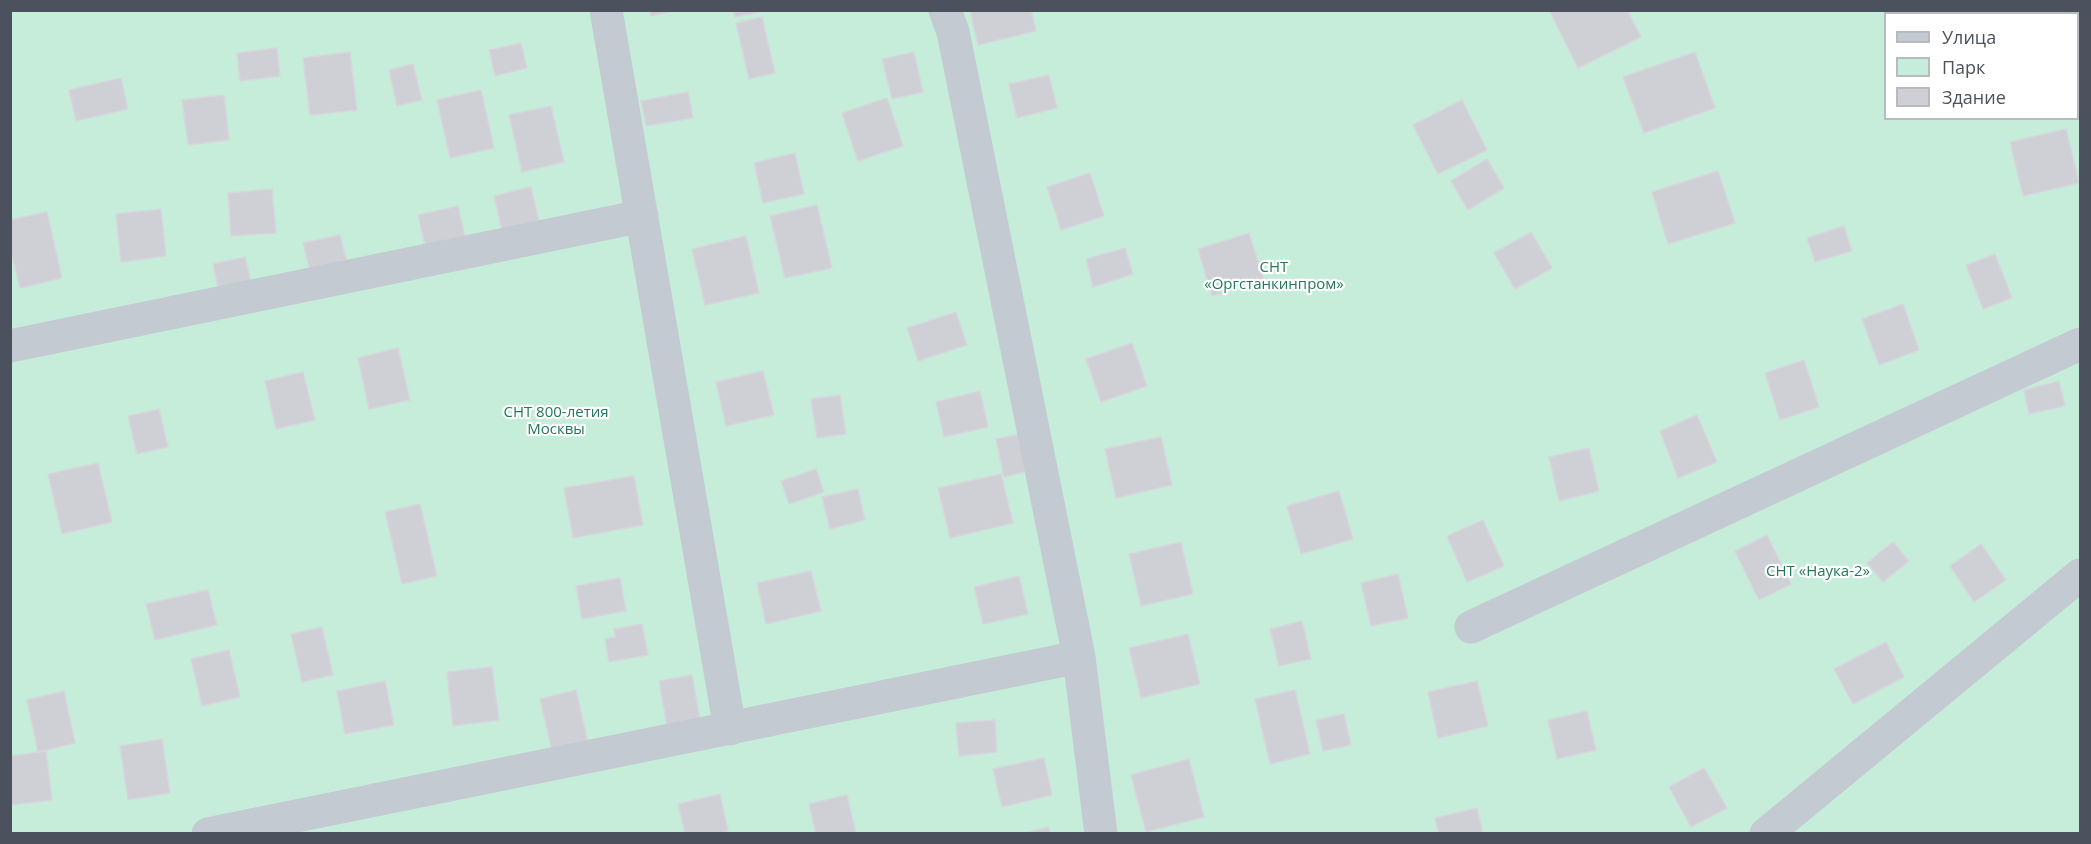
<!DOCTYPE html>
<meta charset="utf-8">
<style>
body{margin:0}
#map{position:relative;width:2091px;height:844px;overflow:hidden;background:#f4f2f2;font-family:"Open Sans",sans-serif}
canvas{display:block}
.frame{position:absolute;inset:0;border:12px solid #4b525d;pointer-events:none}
.legend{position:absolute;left:1884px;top:12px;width:195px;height:108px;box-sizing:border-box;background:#fff;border:2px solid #b7babe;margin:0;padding:8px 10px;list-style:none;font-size:18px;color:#4b525d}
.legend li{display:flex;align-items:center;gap:12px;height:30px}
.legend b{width:30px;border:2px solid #b7babe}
</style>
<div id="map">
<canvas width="2091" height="844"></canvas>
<div class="frame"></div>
<ul class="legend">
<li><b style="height:8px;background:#c4cad1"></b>Улица</li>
<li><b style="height:16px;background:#c6ecda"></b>Парк</li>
<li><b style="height:16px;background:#cfd0d5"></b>Здание</li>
</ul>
</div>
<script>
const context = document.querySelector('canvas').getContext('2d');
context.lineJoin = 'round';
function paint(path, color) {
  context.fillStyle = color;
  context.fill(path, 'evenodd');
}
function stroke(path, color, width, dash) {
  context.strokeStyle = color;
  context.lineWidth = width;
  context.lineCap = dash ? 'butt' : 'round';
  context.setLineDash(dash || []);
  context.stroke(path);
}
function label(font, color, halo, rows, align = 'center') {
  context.font = font + ' "Open Sans",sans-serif';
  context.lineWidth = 4.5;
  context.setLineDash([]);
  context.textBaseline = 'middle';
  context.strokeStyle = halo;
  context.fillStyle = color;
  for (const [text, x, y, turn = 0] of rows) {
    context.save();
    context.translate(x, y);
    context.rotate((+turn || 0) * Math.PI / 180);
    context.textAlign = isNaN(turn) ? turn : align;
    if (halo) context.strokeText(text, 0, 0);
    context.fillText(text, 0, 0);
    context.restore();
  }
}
const green = new Path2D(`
 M 10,11 L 2080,11 L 2080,833 L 11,833 ZM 1886,14 L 2078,14 L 2078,118 L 1886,118 Z`);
const building = new Path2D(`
 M 650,10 L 677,10 L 651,16 Z
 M 733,10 L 759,10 L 759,12 L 735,17 Z
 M 970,10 L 1031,10 L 1036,31 L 978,45 Z
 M 1549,10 L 1627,10 L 1641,37 L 1578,68 Z
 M 762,17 L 775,73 L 749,79 L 736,23 Z
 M 521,43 L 527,68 L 495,76 L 489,50 Z
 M 277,48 L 280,76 L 240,81 L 237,53 Z
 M 350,52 L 357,110 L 310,115 L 303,58 Z
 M 914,52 L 923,92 L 892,99 L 882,59 Z
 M 1695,52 L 1715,108 L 1644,133 L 1623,77 Z
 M 413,64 L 422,100 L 397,106 L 389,70 Z
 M 1049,75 L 1057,108 L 1017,118 L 1009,84 Z
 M 121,78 L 128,109 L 76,121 L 69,90 Z
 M 481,90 L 494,148 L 450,158 L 437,100 Z
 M 688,92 L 693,118 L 646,126 L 641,101 Z
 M 224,95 L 229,140 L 188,145 L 182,100 Z
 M 887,98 L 903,146 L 858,161 L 842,113 Z
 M 1462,100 L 1487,150 L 1438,174 L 1413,125 Z
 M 551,106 L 564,162 L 522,172 L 509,115 Z
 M 2066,129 L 2079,183 L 2023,196 L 2010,142 Z
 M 795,153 L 804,194 L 763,203 L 754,163 Z
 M 1487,159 L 1504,188 L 1468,210 L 1451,181 Z
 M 1718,171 L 1735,223 L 1668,244 L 1652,192 Z
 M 1090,173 L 1104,216 L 1061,230 L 1047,187 Z
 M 531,187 L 540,226 L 503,235 L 494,196 Z
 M 272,189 L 276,233 L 231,236 L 228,193 Z
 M 817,205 L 832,268 L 785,278 L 770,216 Z
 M 458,206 L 467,245 L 427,254 L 418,215 Z
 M 161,209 L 166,256 L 121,262 L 116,214 Z
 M 47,212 L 62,278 L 20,288 L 10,247 L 10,220 Z
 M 1844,226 L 1852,251 L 1815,262 L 1807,238 Z
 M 1531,232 L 1552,268 L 1515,289 L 1494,253 Z
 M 1249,233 L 1264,280 L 1212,296 L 1198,249 Z
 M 340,235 L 349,270 L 312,279 L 303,243 Z
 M 746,236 L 759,293 L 705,305 L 692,249 Z
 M 1125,248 L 1133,274 L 1093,287 L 1086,259 Z
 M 1995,254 L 2012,298 L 1983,309 L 1966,265 Z
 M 245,257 L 253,291 L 220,298 L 213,264 Z
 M 1903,304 L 1919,350 L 1879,365 L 1862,319 Z
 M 956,312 L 967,345 L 918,361 L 907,328 Z
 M 1132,343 L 1147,386 L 1101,402 L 1086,359 Z
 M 398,348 L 410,400 L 369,409 L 358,358 Z
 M 1804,360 L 1819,407 L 1780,420 L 1765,373 Z
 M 763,371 L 774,415 L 726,426 L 716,382 Z
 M 303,372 L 315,420 L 276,429 L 265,381 Z
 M 2059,381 L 2065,406 L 2029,414 L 2024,390 Z
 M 980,391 L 988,427 L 944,437 L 936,402 Z
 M 840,395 L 846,434 L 817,438 L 811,399 Z
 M 159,409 L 168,447 L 137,454 L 128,416 Z
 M 1697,415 L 1717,462 L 1678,478 L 1660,431 Z
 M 1030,432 L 1038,469 L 1004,477 L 996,439 Z
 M 1161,437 L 1172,485 L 1116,498 L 1105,449 Z
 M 1589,448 L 1599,491 L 1559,501 L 1549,457 Z
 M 98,463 L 112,522 L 62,534 L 48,474 Z
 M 816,469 L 824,492 L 789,504 L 781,481 Z
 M 1001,474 L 1013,523 L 950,538 L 938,488 Z
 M 634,476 L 643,525 L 573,538 L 564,488 Z
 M 858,489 L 865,520 L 830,529 L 822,497 Z
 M 1339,491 L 1353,539 L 1301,554 L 1287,506 Z
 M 420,504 L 437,576 L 402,584 L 385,512 Z
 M 1483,520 L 1504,566 L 1467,582 L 1447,536 Z
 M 1767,535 L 1791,584 L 1759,600 L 1735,551 Z
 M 1181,542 L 1193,594 L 1141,606 L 1129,554 Z
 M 1893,542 L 1909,561 L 1883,582 L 1867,563 Z
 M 1981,544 L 2006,580 L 1974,602 L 1950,566 Z
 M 811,571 L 821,611 L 766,624 L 757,583 Z
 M 1398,574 L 1408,618 L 1371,626 L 1361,583 Z
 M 1019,576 L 1028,614 L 983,624 L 974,587 Z
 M 620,578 L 626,611 L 582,619 L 576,586 Z
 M 208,590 L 217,625 L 155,640 L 146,604 Z
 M 1302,621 L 1311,659 L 1279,666 L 1270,629 Z
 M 642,624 L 648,655 L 609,662 L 605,639 L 615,637 L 614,629 Z
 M 322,627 L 333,675 L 302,682 L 291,634 Z
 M 1188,634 L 1200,684 L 1141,698 L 1129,648 Z
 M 1886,642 L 1904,677 L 1853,704 L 1834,669 Z
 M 229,650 L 240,697 L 202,706 L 191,659 Z
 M 492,667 L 499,720 L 453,726 L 447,672 Z
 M 692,675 L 700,720 L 667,726 L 659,681 Z
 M 385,681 L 394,725 L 345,734 L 337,691 Z
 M 1477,681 L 1488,726 L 1438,738 L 1428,692 Z
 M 576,690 L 589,747 L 553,755 L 540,699 Z
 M 1295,690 L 1310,754 L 1270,764 L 1255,699 Z
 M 64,691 L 75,743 L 38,752 L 27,700 Z
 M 1587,711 L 1596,750 L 1557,759 L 1548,720 Z
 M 1344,714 L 1351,745 L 1323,751 L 1316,720 Z
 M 995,720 L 997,752 L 959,756 L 956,723 Z
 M 162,739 L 170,793 L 128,800 L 120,746 Z
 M 46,751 L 52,800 L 10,805 L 10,756 Z
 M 1044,758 L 1052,795 L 1002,807 L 993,769 Z
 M 1189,759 L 1204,817 L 1146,832 L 1131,775 Z
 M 1704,768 L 1727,808 L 1691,827 L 1669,787 Z
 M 720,794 L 728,831 L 719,834 L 685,834 L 678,804 Z
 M 847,795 L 856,834 L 816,834 L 809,804 Z
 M 1477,808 L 1483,834 L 1439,834 L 1435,818 Z
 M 1049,827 L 1050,834 L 1020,834 Z`);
const minor = new Path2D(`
 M 606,10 L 730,729
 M 945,10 L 953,32 L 1079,657 L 1101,834
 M 10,346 L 642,216
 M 1471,627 L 2080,344
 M 208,834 L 1079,657
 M 1766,834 L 2080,575`);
const parkNames = [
 ["СНТ",1274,268],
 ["«Оргстанкинпром»",1274,285],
 ["СНТ 800-летия",556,413],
 ["Москвы",556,430],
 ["СНТ «Наука-2»",1818,572]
];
paint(green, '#c6ecda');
paint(building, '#cfd0d5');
stroke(building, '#d6d7dc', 1.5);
stroke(minor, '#c4cad1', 33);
label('15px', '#22795a', '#fff', parkNames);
</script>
